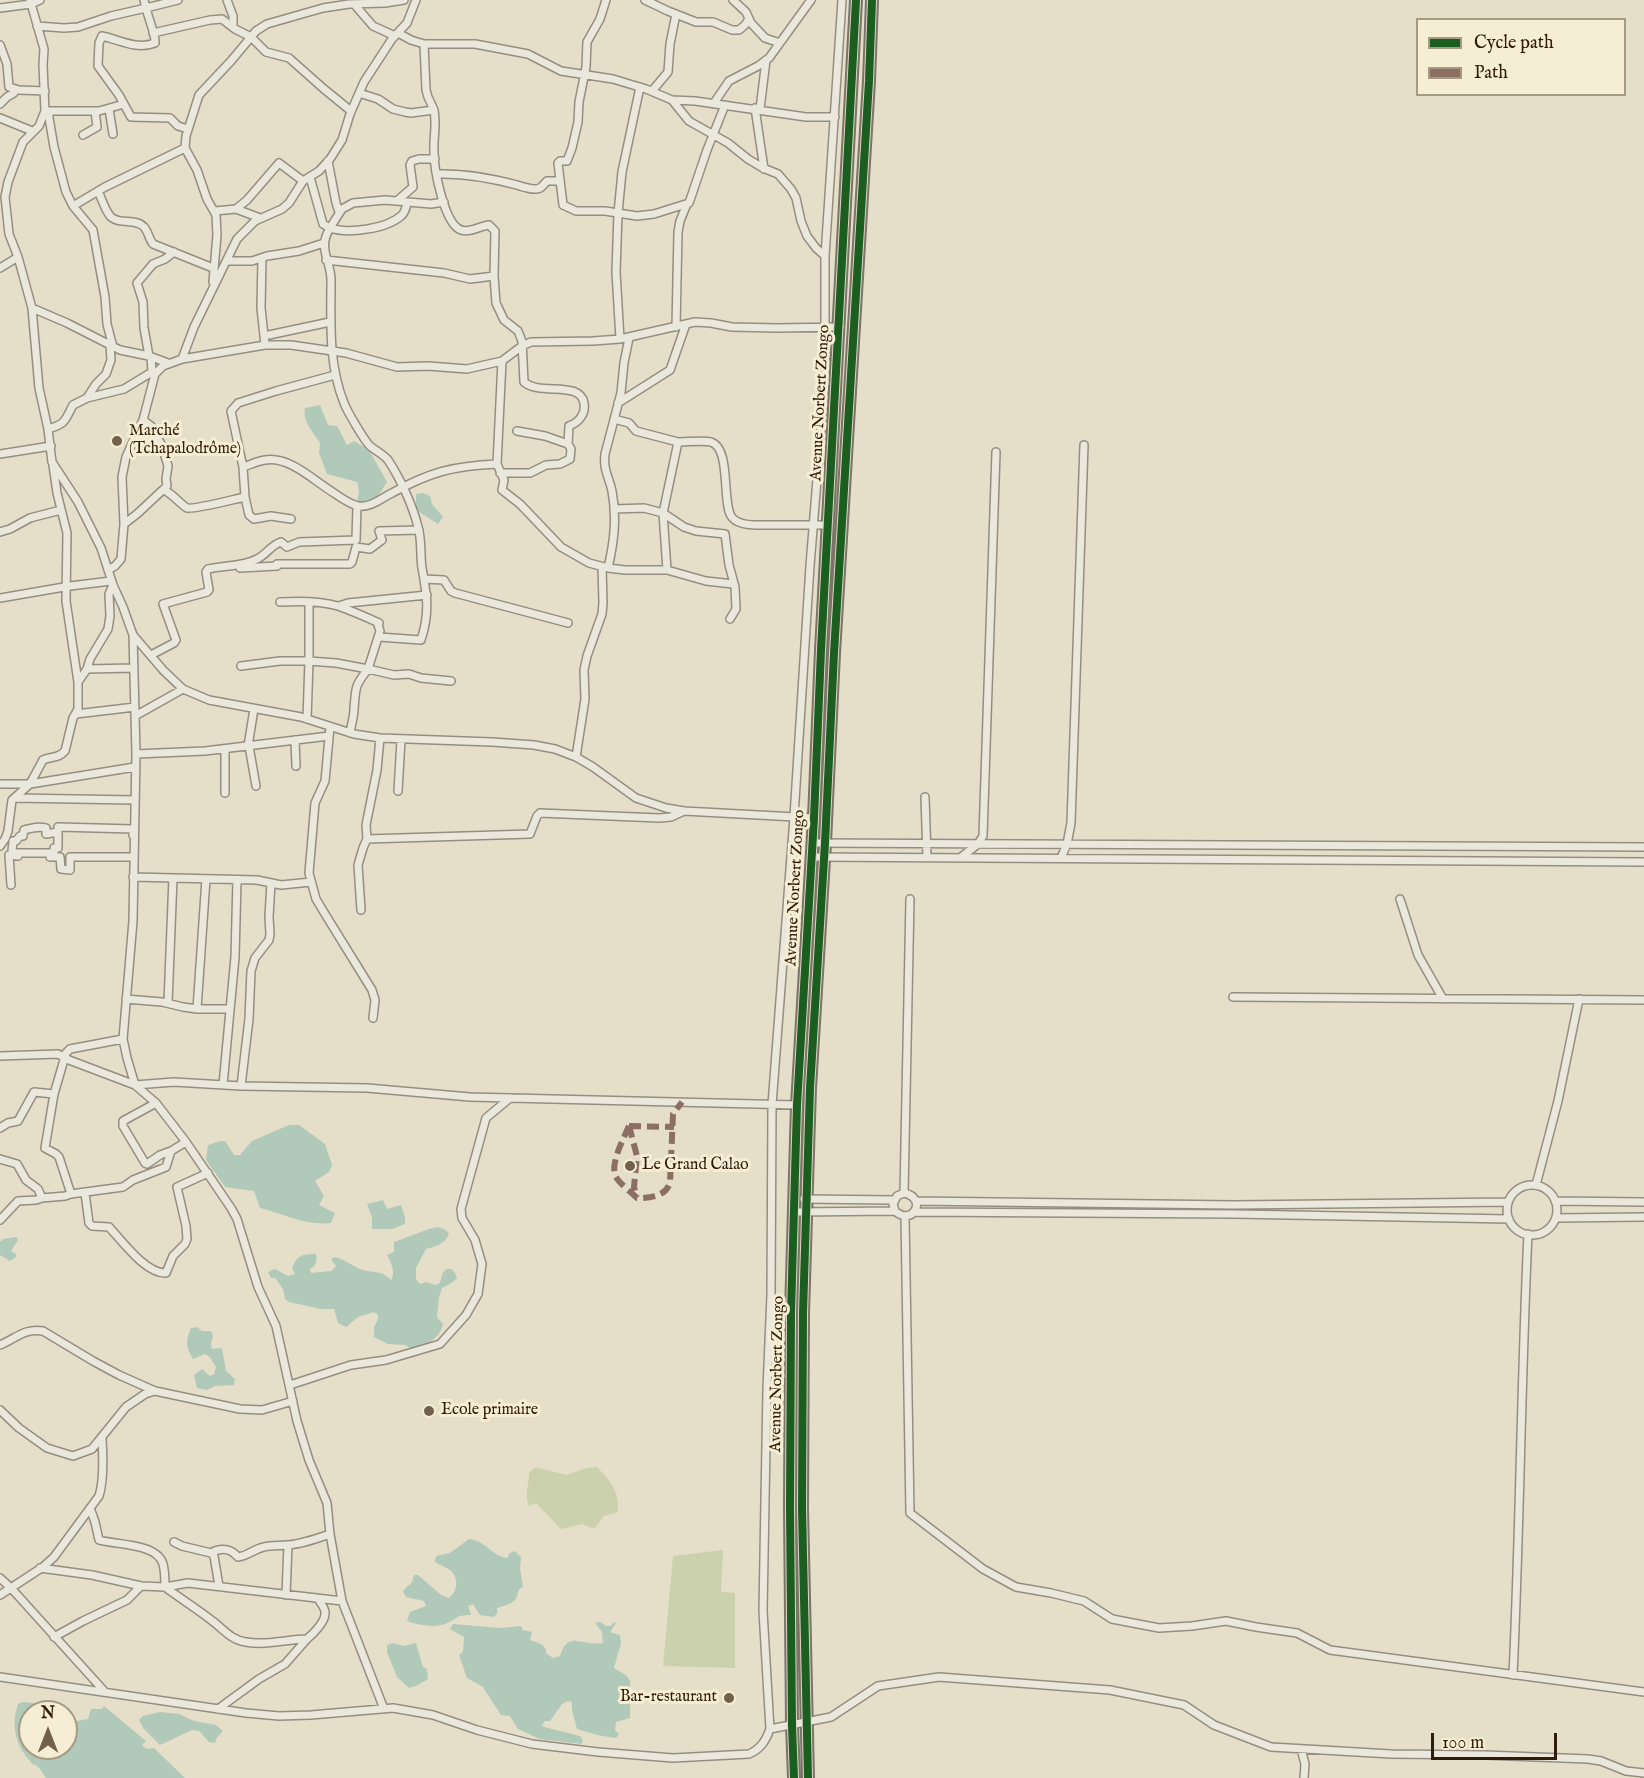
<!DOCTYPE html>
<meta charset="utf-8">
<style>
body{margin:0}
#map{position:relative;width:1644px;height:1778px;overflow:hidden;background:#e5dfc9;font-family:"IM FELL English",serif}
canvas{display:block}
.legend{position:absolute;left:1416px;top:18px;width:210px;height:78px;box-sizing:border-box;background:#f6eed4;border:2px solid #a79a83;margin:0;padding:8px 10px;list-style:none;font-size:18px;color:#311b09}
.legend li{display:flex;align-items:center;gap:12px;height:30px}
.legend b{width:30px;border:2px solid #a79a83}
.north{position:absolute;left:18px;top:1700px;width:60px;height:60px;box-sizing:border-box;background:#f6eed4;border:2px solid #a79a83;border-radius:50%;rotate:0deg;font-size:16px;font-weight:700;line-height:24px;text-align:center;color:#311b09}
.north::after{content:'';display:block;margin:auto;width:21px;height:27px;background:#70604c;clip-path:polygon(50% 0,100% 100%,50% 72%,0 100%)}
.scale{position:absolute;left:1431px;top:1733px;width:126px;height:27px;box-sizing:border-box;border:3px solid #311b09;border-top:0;padding-left:8px;font-size:18px;line-height:21px;white-space:nowrap;color:#311b09;-webkit-text-stroke:4px #f6eed4;paint-order:stroke}
</style>
<div id="map">
<canvas width="1644" height="1778"></canvas>
<ul class="legend">
<li><b style="height:8px;background:#1b5e20"></b>Cycle path</li>
<li><b style="height:8px;background:#8d6e63"></b>Path</li>
</ul>
<div class="north">N</div>
<div class="scale">100 m</div>
</div>
<script>
const context = document.querySelector('canvas').getContext('2d');
context.lineJoin = 'round';
function paint(path, color) {
  context.fillStyle = color;
  context.fill(path, 'evenodd');
}
function stroke(path, color, width, dash) {
  context.strokeStyle = color;
  context.lineWidth = width;
  context.lineCap = dash ? 'butt' : 'round';
  context.setLineDash(dash || []);
  context.stroke(path);
}
function label(font, color, halo, rows, align = 'center') {
  context.font = font + ' "IM FELL English",serif';
  context.lineWidth = 6;
  context.setLineDash([]);
  context.textBaseline = 'middle';
  context.strokeStyle = halo;
  context.fillStyle = color;
  for (const [text, x, y, turn = 0] of rows) {
    context.save();
    context.translate(x, y);
    context.rotate((+turn || 0) * Math.PI / 180);
    context.textAlign = isNaN(turn) ? turn : align;
    if (halo) context.strokeText(text, 0, 0);
    context.fillText(text, 0, 0);
    context.restore();
  }
}
const green = new Path2D(`
 M 535,1467 L 566,1475 L 587,1468 L 597,1467 C 611,1482 619,1490 618,1512 L 604,1516 L 594,1529 L 582,1524 L 561,1529 L 536,1503 L 529,1506 C 524,1496 529,1484 529,1473 Z
 M 723,1550 L 721,1592 L 735,1593 L 735,1668 L 663,1666 L 673,1556 Z`);
const water = new Path2D(`
 M 320,405 L 328,425 L 337,426 L 347,445 L 354,441 L 369,450 L 387,482 L 376,499 L 361,504 L 357,502 L 359,491 L 357,482 L 327,474 L 319,453 L 320,443 C 313,432 302,421 305,408 Z
 M 423,493 L 430,496 L 432,504 L 443,517 L 438,524 L 416,510 L 416,494 Z
 M 289,1125 L 299,1125 L 325,1144 L 332,1165 L 329,1172 L 315,1181 L 324,1196 L 319,1205 L 335,1213 L 331,1223 C 304,1226 286,1214 260,1208 L 254,1191 L 225,1187 L 206,1160 L 208,1145 L 220,1141 L 225,1141 L 234,1155 L 240,1155 L 252,1141 Z
 M 383,1200 L 387,1209 L 401,1205 L 405,1217 L 405,1224 L 392,1229 L 372,1229 L 372,1217 L 367,1204 Z
 M 438,1227 L 446,1230 L 449,1234 C 444,1245 436,1246 426,1249 L 416,1268 L 416,1279 L 420,1284 L 426,1282 L 435,1285 L 440,1283 L 442,1274 L 446,1269 L 451,1269 L 455,1273 L 457,1278 L 453,1282 L 442,1288 L 439,1297 L 437,1317 L 443,1324 C 440,1339 426,1345 412,1349 L 405,1345 L 388,1344 L 374,1337 L 374,1327 L 378,1319 L 378,1315 L 374,1312 L 358,1317 L 346,1327 L 338,1323 L 334,1309 L 321,1309 L 289,1302 L 285,1299 L 283,1289 L 275,1278 L 271,1278 L 268,1272 L 275,1269 L 288,1276 L 295,1274 L 292,1268 C 297,1255 302,1254 316,1254 C 317,1261 317,1265 310,1269 L 311,1273 L 331,1271 L 336,1266 L 331,1259 L 334,1257 C 344,1259 351,1265 360,1269 C 373,1274 380,1269 391,1280 C 396,1272 391,1263 387,1255 L 394,1252 L 394,1242 L 429,1229 Z
 M 16,1237 L 18,1240 L 11,1251 L 16,1254 L 16,1257 L 10,1261 L 0,1255 L 0,1242 L 3,1239 Z
 M 197,1327 L 202,1331 L 211,1331 L 213,1335 L 211,1344 L 212,1349 L 222,1348 L 226,1371 L 235,1379 L 234,1385 L 215,1386 L 207,1390 L 197,1388 L 194,1375 L 202,1369 L 210,1376 L 214,1374 L 216,1367 L 210,1357 L 205,1354 L 193,1359 C 186,1347 185,1341 191,1328 Z
 M 469,1539 C 488,1542 490,1555 507,1558 L 510,1553 L 515,1551 L 521,1557 L 520,1569 L 523,1586 L 518,1591 C 518,1603 507,1605 497,1608 L 497,1614 L 493,1617 L 480,1615 L 473,1604 L 468,1606 L 471,1615 C 454,1615 458,1619 445,1624 C 433,1628 418,1625 407,1621 L 410,1612 L 426,1606 L 424,1601 L 406,1597 L 403,1591 L 412,1582 L 414,1575 L 418,1575 L 441,1595 L 449,1598 C 458,1591 459,1577 450,1570 C 445,1567 440,1565 435,1562 L 436,1556 L 450,1553 Z
 M 600,1622 L 606,1626 L 611,1626 L 614,1622 L 616,1623 L 610,1632 L 620,1635 L 621,1643 L 614,1668 L 627,1676 L 630,1681 L 630,1718 L 616,1722 L 615,1730 L 619,1734 L 616,1738 L 597,1735 L 577,1729 C 575,1720 571,1711 572,1702 L 568,1701 L 562,1704 L 550,1721 L 545,1721 L 542,1725 L 544,1727 L 580,1736 L 583,1740 L 582,1744 L 540,1739 L 518,1729 L 510,1716 L 501,1715 L 483,1687 L 467,1678 L 459,1655 L 463,1652 L 464,1637 L 450,1629 L 453,1624 L 500,1628 L 521,1626 L 523,1630 L 532,1632 L 530,1640 L 541,1644 L 546,1649 L 546,1653 L 553,1658 L 560,1656 C 568,1629 583,1647 603,1643 L 602,1632 L 595,1623 Z
 M 393,1643 L 403,1646 L 416,1643 L 423,1667 L 427,1669 L 428,1679 L 416,1686 L 409,1688 L 397,1677 L 387,1652 L 387,1645 Z
 M 23,1702 L 64,1706 L 76,1721 L 88,1719 L 91,1709 L 102,1709 L 104,1706 L 146,1741 L 142,1745 L 147,1749 L 154,1748 L 185,1778 L 46,1778 C 43,1774 41,1769 37,1766 C 31,1762 35,1767 30,1761 C 15,1744 11,1725 18,1704 ZM 30,1712 L 66,1712 L 66,1748 L 30,1748 Z
 M 160,1712 L 179,1714 L 194,1721 L 216,1725 L 223,1731 L 216,1739 L 215,1743 L 209,1742 L 199,1731 L 192,1730 L 160,1745 L 143,1728 L 139,1720 L 143,1716 Z`);
const minor = new Path2D(`
 M 30,0 L 44,49 L 43,65 L 45,111 L 39,126 L 23,142 L 8,182 L 5,197 L 9,234 L 18,257 L 32,308 L 39,388 L 48,429 L 52,462 L 78,502 L 101,548 L 113,585 L 123,607 L 133,635 L 163,670 L 183,689 L 209,700 L 301,717 L 354,734 L 380,738 L 492,742 L 534,745 L 555,749 L 576,757 L 593,767 L 636,798 L 666,808 L 684,811 L 814,818
 M 144,0 L 146,8 L 178,0
 M 227,0 L 233,16 L 233,27
 M 606,0 L 600,19 L 587,42 L 586,67 L 579,102 L 578,122 L 572,148 L 567,161 L 560,161 L 558,163 L 563,205 L 576,211 L 605,211 L 637,216 L 654,214 L 689,203 L 707,150 L 725,105
 M 645,0 L 668,11 L 696,22 L 713,22 L 732,30 L 739,30 L 745,25 L 749,19
 M 733,0 L 746,12 L 751,23 L 765,38 L 780,43
 M 354,4 L 373,26 L 395,36
 M 0,8 L 31,4 L 40,0
 M 37,26 L 64,28 L 78,27 L 111,16 L 146,8 C 148,17 156,36 155,43 C 136,50 120,40 102,36 L 99,43 L 98,66 L 119,95 L 131,117 L 170,118 L 178,126 L 188,129
 M 153,33 L 210,20 L 222,19 L 235,29 L 251,37 L 266,52 L 289,58 L 324,89 L 351,111
 M 398,33 L 411,40 L 424,44 L 475,44 L 528,54 L 561,71 L 613,79 L 646,89 L 672,100 L 695,101 L 806,117 L 835,117
 M 424,44 L 426,90 L 428,97 L 434,110
 M 0,45 L 7,64 L 9,87 L 19,90 L 45,91
 M 652,91 L 668,72 L 670,44 L 676,14
 M 359,93 L 378,99 L 393,109 L 405,112 L 411,113 L 434,110 C 437,127 433,137 434,152 C 434,169 444,224 461,230 C 470,233 480,226 489,225 L 495,231 L 494,276 L 496,303 L 504,320 L 518,331 L 522,341 L 524,382 C 540,396 580,380 584,403 C 585,409 584,413 581,417 C 578,422 574,424 569,426 L 568,444
 M 672,100 L 689,121 L 728,143 L 748,159 L 763,168 L 778,174 L 791,189 L 796,198 L 801,221 L 807,236 L 816,248 L 825,256
 M 714,103 L 729,81 L 758,66 L 769,58 L 811,0
 M 0,104 L 7,97 L 14,93 L 15,89
 M 755,108 L 764,169
 M 109,109 L 113,134
 M 760,109 L 766,60
 M 45,111 L 99,111 L 124,104
 M 49,111 L 49,118 L 54,147 L 66,192 L 73,206 L 93,230 L 105,297 L 107,324 L 113,347
 M 0,118 L 32,131
 M 83,135 L 97,127 L 95,111
 M 328,161 L 336,203 L 339,212
 M 437,174 C 465,173 491,178 517,185 C 523,187 534,191 540,188 C 543,186 545,183 547,181 L 559,181
 M 310,177 L 323,224 L 330,228 C 317,249 331,260 331,280 C 331,322 328,363 344,403 C 347,411 364,440 370,446 C 376,451 383,454 388,460 C 400,478 413,506 418,527 C 422,540 420,554 422,568 C 427,595 430,613 421,640 L 379,637
 M 98,191 C 102,199 105,211 111,217 C 120,225 136,218 144,227 C 148,231 149,239 153,244 L 213,268
 M 398,200 L 413,187 L 410,165 L 412,161 L 419,159 L 435,159
 M 407,203 C 406,208 405,213 401,216 C 386,229 348,234 330,228 L 342,209 L 353,203 L 385,200 L 431,204 L 444,202
 M 73,206 L 105,187 L 185,148
 M 236,209 L 247,200 L 279,163 L 303,181
 M 215,211 L 236,209 L 260,218
 M 262,258 L 261,308 L 265,345
 M 326,260 L 444,273 L 470,279 L 494,276
 M 227,261 L 252,261 L 267,256 L 299,251 L 324,243
 M 0,268 L 18,257
 M 213,282 L 217,235 L 216,215 L 207,199 L 197,170 L 185,148 L 186,136 L 199,95 L 231,61 L 256,31 L 267,24 L 323,8 L 349,4 L 385,3 L 404,0
 M 32,308 L 67,323 L 120,350 L 149,356 L 168,363
 M 676,327 L 678,232 L 680,221 L 687,204
 M 264,336 L 330,322
 M 620,339 L 616,272 L 618,213 L 622,172 L 640,87
 M 149,356 L 144,328 L 143,302 L 137,283 L 153,264 L 165,259 L 174,252
 M 182,359 L 265,345 L 291,345 L 346,353 L 397,367 L 428,366 L 467,369 L 502,361 L 522,346 L 531,342 L 593,341 L 620,339 L 695,322 L 711,323 L 732,327 L 777,328 L 840,327
 M 502,361 L 497,464 L 504,480 L 502,490 L 520,504 L 561,547 L 589,563 L 608,568 L 625,570 L 667,570 L 706,581 L 733,584
 M 335,375 L 276,391 L 238,403 L 231,411 L 243,467 C 250,465 257,461 265,460 C 290,456 314,481 334,493 C 341,498 350,504 358,506 C 370,508 382,498 392,493 C 430,472 453,466 497,464
 M 87,398 L 124,389 L 152,372 L 151,357
 M 618,403 L 670,370 L 686,324
 M 614,419 L 629,423 L 636,431 L 678,442 L 663,513 L 667,570
 M 48,429 C 66,424 65,420 73,405 L 87,398 L 96,384 L 106,374 L 111,360 L 110,345
 M 678,442 C 687,442 703,440 711,442 C 731,448 722,501 731,516 C 736,524 749,525 757,525 L 828,525
 M 0,454 L 51,446
 M 53,465 L 57,493 L 67,533 L 66,601 L 78,682
 M 243,467 L 245,497 L 249,515 L 254,519 L 271,516 L 291,519
 M 500,473 L 530,473 L 546,465 L 560,464 L 570,459 L 571,449 L 568,444 L 545,436 L 517,431
 M 164,490 C 174,495 179,503 187,508 C 193,510 235,499 245,497
 M 614,509 L 644,508 L 663,513 L 684,527 L 696,531 L 725,534 L 729,565 L 735,587 L 736,609 L 730,619
 M 124,524 L 137,514 L 167,486 L 166,479 L 168,466 L 162,446 L 151,426 L 143,420
 M 0,532 L 10,529 L 30,518 L 61,510
 M 240,568 L 277,566 L 277,564 L 350,564 L 352,562 L 356,547 L 370,549 L 382,540 L 379,531 L 419,530
 M 608,568 C 614,542 617,518 612,491 C 609,477 603,470 605,454 L 621,393 L 624,363 L 629,338
 M 108,570 L 115,566 L 121,559 L 124,524 L 122,477 L 126,457 L 143,420 L 155,374 L 163,366 L 182,359 L 194,327 L 237,239 L 255,221 L 282,209 L 289,203 L 303,181 L 319,171 L 330,159 L 342,140 L 350,114 L 364,82 L 392,39 L 407,23 L 416,0
 M 424,579 L 444,580 L 451,591 L 455,593 L 568,623
 M 0,598 L 70,586 L 111,581
 M 280,602 C 298,601 321,601 338,606 C 352,611 366,617 379,623 L 378,625 L 380,631 L 368,669 L 336,663 L 309,661 L 309,603
 M 339,606 L 348,603 L 427,595
 M 133,635 L 136,754 L 133,921 L 123,1039 L 127,1058 L 135,1085 L 174,1082 L 241,1086 L 367,1088 L 470,1097 L 797,1105
 M 151,655 L 174,643 L 176,640 L 163,604 L 207,592 L 209,590 L 206,572 L 208,569 C 224,565 242,567 257,559 C 266,555 271,545 281,542 L 287,547 L 299,542 L 356,540 L 357,506
 M 241,666 L 280,661 L 309,661 L 307,719
 M 87,669 L 133,668
 M 76,714 L 135,707
 M 135,716 L 183,689
 M 330,727 L 325,781 L 315,803 L 309,873 L 316,899 L 325,914 L 372,990 L 375,1000 L 373,1018
 M 350,733 C 351,725 354,717 354,709 C 356,687 354,687 368,669 L 394,675 L 409,674 L 421,678 L 451,681
 M 295,740 L 296,766
 M 248,746 L 254,709
 M 249,746 L 256,786
 M 136,754 L 205,751 L 329,736
 M 576,757 L 585,699 L 584,670 L 587,656 L 602,614 L 603,603 L 602,567
 M 0,784 L 30,784 L 135,767
 M 398,791 L 401,740
 M 225,793 L 225,749
 M 925,797 L 927,857
 M 15,798 L 134,800
 M 58,832 L 46,834 L 46,828 C 38,826 32,828 24,830 L 23,836 L 20,836 L 16,841 L 13,841 L 12,851 L 16,853 L 54,853 L 54,848 L 58,848 L 58,827 L 133,829 L 133,835
 M 367,839 L 530,834 L 537,816 L 540,813 L 659,818 L 671,817 L 684,811
 M 813,843 L 1644,847
 M 0,846 L 5,839 L 8,831 L 12,800 L 30,784 L 43,760 C 51,756 58,759 65,751 L 73,718 L 78,709 L 78,682 L 87,669 L 90,659 L 108,629 L 110,616 L 109,594 L 113,585
 M 50,857 L 60,857 L 61,869 L 70,870 L 70,857 L 133,857
 M 812,857 L 1644,862
 M 960,858 L 978,844 L 983,836 L 996,452
 M 1061,858 L 1067,844 L 1071,823 L 1084,445
 M 133,877 L 257,880 L 281,885 L 311,882
 M 206,879 L 197,1009 L 230,1009
 M 11,885 L 9,855 L 18,856
 M 1400,899 L 1418,955 L 1443,999
 M 361,910 L 358,865 L 363,848 L 367,839 L 366,825 L 377,770 L 380,738
 M 1233,997 L 1644,1000
 M 126,999 L 162,1002 L 183,1007 L 197,1009
 M 168,1003 L 173,878
 M 0,1056 L 58,1054 L 69,1060 L 135,1085 L 156,1103 L 186,1142 L 231,1208 L 237,1219 L 258,1287 L 276,1326 L 297,1421 L 309,1460 L 327,1503 L 330,1534 L 342,1601 L 384,1709
 M 223,1085 L 235,957 L 237,880
 M 241,1086 L 249,1019 L 251,971 L 255,958 L 269,940 L 270,934 L 269,917 L 271,883
 M 156,1103 L 123,1121 L 123,1126 L 145,1163 L 147,1164 L 160,1155 L 171,1151
 M 0,1128 L 8,1123 L 18,1121 L 34,1092 L 54,1094
 M 0,1159 L 17,1164 L 26,1180 L 38,1189 L 42,1198 L 65,1196 L 71,1194 L 59,1157 L 56,1154 L 45,1148 L 54,1094 L 66,1053 L 70,1049 L 123,1039
 M 1536,1185 L 1558,1101 L 1579,999
 M1507 1210a25 25 0 1 1 50 0a25 25 0 1 1-50 0Z
 M 85,1193 L 89,1223 L 92,1226 L 109,1227 C 122,1241 146,1274 166,1273 L 173,1256 L 185,1244 L 187,1239 L 186,1226 L 177,1187 L 208,1173
 M 904,1193 L 910,899
 M 71,1194 L 123,1187 L 133,1180 L 166,1167 L 171,1151 L 186,1142
 M 804,1199 L 894,1200
 M 916,1201 L 1234,1205 L 1508,1202
 M 1555,1201 L 1644,1202
 M 794,1212 L 895,1211 C 913,1227 928,1198 904,1193 L 897,1196 L 893,1204 L 895,1211
 M 914,1212 L 1234,1214 L 1509,1219
 M 905,1217 L 910,1513 L 983,1569 L 1016,1587 L 1051,1593 L 1084,1601 L 1112,1619 L 1159,1628 L 1192,1626 L 1226,1621 L 1256,1627 L 1297,1633 L 1330,1650 L 1644,1692
 M 1556,1218 L 1644,1217
 M 0,1220 L 18,1201 L 36,1200 L 42,1198
 M 0,1345 C 17,1338 24,1328 43,1331 L 93,1361 L 119,1375 L 155,1391
 M 290,1385 L 351,1365 L 386,1360 L 440,1344 L 466,1315 L 478,1294 L 482,1264 L 475,1240 L 462,1218 L 461,1209 L 486,1118 L 510,1098
 M 0,1410 L 19,1428 L 47,1448 L 73,1456 L 92,1449 L 126,1407 L 145,1394 L 155,1391 L 240,1409 L 262,1410 L 293,1401
 M 90,1508 L 95,1522 L 99,1540 C 116,1545 157,1543 163,1564 C 165,1571 165,1580 165,1587 C 181,1599 199,1610 215,1623 C 225,1631 232,1640 246,1642 C 266,1646 287,1639 307,1639 C 313,1634 325,1622 325,1614 C 326,1609 321,1604 319,1600
 M 174,1542 L 182,1546 L 211,1553 L 214,1556 L 219,1586
 M 211,1553 C 221,1547 231,1549 238,1557 C 248,1556 254,1549 264,1547 C 272,1545 280,1546 288,1545 C 302,1544 316,1539 330,1534
 M 40,1568 L 92,1575 L 141,1586 L 165,1587 L 188,1583 L 342,1601
 M 0,1578 L 11,1588 L 105,1692
 M 0,1595 L 43,1567 L 54,1557 L 99,1496 C 104,1481 103,1455 102,1439
 M 286,1595 L 288,1545
 M 54,1637 L 83,1621 L 127,1600 L 141,1586
 M 1513,1675 C 1520,1528 1521,1381 1528,1234
 M 0,1677 L 246,1713 L 279,1716 L 311,1715 L 393,1708 L 433,1715 L 477,1730 L 532,1744 L 598,1752 L 673,1758 L 749,1754 C 761,1749 766,1740 770,1729 L 763,1611 L 767,1389 L 771,1295 L 772,1105 L 794,817 L 810,566 L 825,380 L 825,256 L 842,0
 M 218,1709 L 259,1679 L 285,1664 L 307,1639
 M 770,1729 L 831,1717 L 878,1686 L 939,1677 L 1110,1690 L 1184,1705 L 1214,1725 L 1271,1747 L 1391,1754 L 1485,1755 L 1588,1759 L 1601,1761 L 1626,1771 L 1644,1773
 M 1301,1749 L 1305,1764 L 1304,1778`);
const primary = new Path2D(`
 M 794,1778 L 792,1725 L 790,1508 L 791,1312 L 797,1105 L 814,818 L 821,650 L 856,0
 M 808,1778 L 802,1508 L 803,1313 L 810,1088 L 825,843 L 834,653 L 869,81 L 872,0`);
const quiet = new Path2D(`
 M 629,1126 C 624,1138 609,1165 616,1177 C 620,1184 631,1192 637,1198 C 650,1198 665,1197 670,1183 L 673,1114 L 682,1102
 M 629,1126 L 637,1156 L 634,1187 L 637,1197
 M 629,1126 L 674,1127`);
const cycleway = new Path2D(`
 M 794,1778 L 792,1725 L 790,1508 L 791,1312 L 797,1105 L 814,818 L 821,650 L 856,0
 M 808,1778 L 802,1508 L 803,1313 L 810,1088 L 825,843 L 834,653 L 869,81 L 872,0`);
const markers = [
 [117,441,6,"#70604c"],
 [630,1166,6,"#70604c"],
 [429,1411,6,"#70604c"],
 [729,1698,6,"#70604c"]
];
const streetNames = [
 ["Avenue Norbert Zongo",821,403,-87],
 ["Avenue Norbert Zongo",796,888,-87],
 ["Avenue Norbert Zongo",778,1374,-89]
];
const poiNames = [
 ["Marché",129,432],
 ["(Tchapalodrôme)",129,450],
 ["Le Grand Calao",642,1166],
 ["Ecole primaire",441,1411],
 ["Bar-restaurant",717,1698,"right"]
];
paint(green, '#cbd1ac');
paint(water, '#b1c9b9');
stroke(minor, '#958e80', 10);
stroke(primary, '#7b7467', 14);
stroke(minor, '#eae7dc', 7);
stroke(primary, '#ddd6c6', 10);
stroke(quiet, '#8d6e63', 6, [12, 6]);
stroke(cycleway, '#1b5e20', 8);
for (const [x, y, r, color] of markers) {
  const dot = new Path2D();
  dot.arc(x, y, r, 0, 2 * Math.PI);
  context.fillStyle = color;
  context.fill(dot);
  stroke(dot, '#f6eed4', 2);
}
label('16px', '#311b09', '#f6eed4', streetNames);
label('16px', '#311b09', '#f6eed4', poiNames, 'left');
</script>
